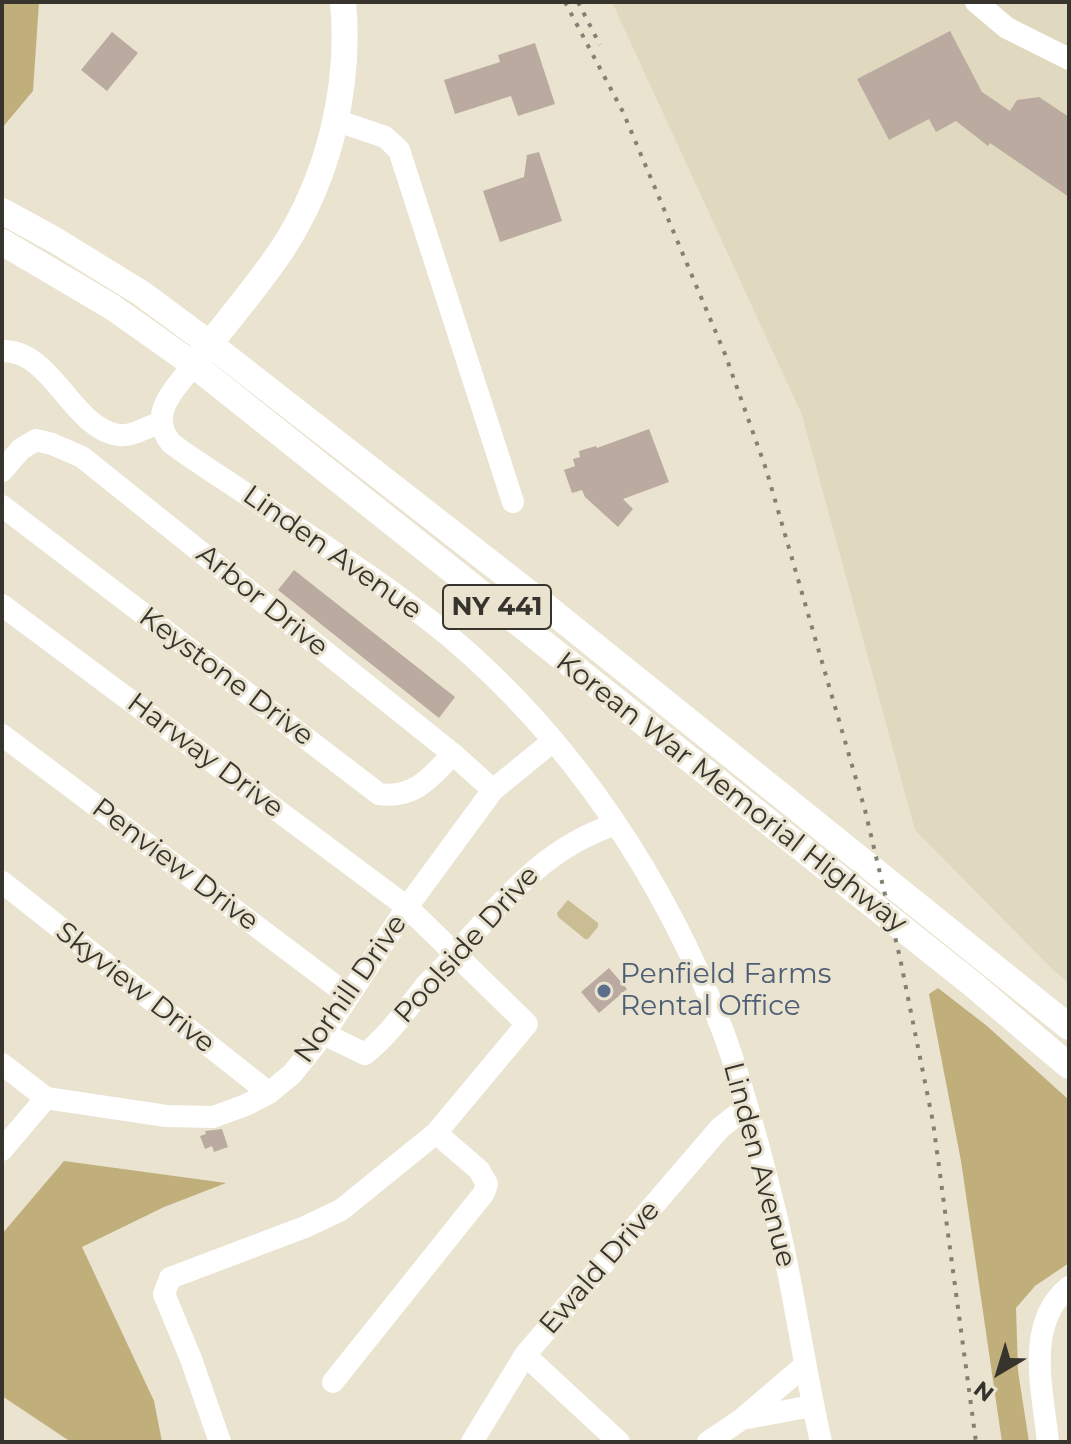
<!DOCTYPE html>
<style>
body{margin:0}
#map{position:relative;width:1071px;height:1444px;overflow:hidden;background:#e9e3d0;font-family:Montserrat,sans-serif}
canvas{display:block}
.frame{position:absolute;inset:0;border:4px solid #36342d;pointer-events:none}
.north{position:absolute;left:959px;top:1332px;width:80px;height:80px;-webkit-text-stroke:6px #e9e3d0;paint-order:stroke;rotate:218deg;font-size:22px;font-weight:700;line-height:32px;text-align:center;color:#36342d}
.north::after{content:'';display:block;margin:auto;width:28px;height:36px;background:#36342d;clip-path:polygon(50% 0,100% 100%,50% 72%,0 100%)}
</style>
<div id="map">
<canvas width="1071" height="1444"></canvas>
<div class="frame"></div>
<div class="north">N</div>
</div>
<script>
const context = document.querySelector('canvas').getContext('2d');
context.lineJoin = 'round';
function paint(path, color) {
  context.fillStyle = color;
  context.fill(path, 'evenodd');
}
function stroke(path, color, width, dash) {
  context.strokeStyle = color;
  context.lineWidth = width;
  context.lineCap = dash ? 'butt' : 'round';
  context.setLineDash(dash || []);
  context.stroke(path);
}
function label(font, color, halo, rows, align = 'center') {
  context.font = font + ' Montserrat,sans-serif';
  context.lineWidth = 6;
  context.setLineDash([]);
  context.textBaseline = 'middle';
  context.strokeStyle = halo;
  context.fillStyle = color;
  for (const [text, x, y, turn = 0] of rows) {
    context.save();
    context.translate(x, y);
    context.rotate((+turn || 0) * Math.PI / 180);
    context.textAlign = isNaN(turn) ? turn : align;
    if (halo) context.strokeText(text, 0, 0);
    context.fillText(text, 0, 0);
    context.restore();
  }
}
const built = new Path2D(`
 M 612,2 L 1069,2 L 1069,983 L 1054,971 L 915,830 L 802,415 Z`);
const green = new Path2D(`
 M 568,900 L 598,923 L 598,927 L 588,939 L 585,939 L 558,917 L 557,913 Z`);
const forest = new Path2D(`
 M 2,2 L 39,2 L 33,91 L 2,128 Z
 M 938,988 L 987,1026 L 1069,1100 L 1069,1263 L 1035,1286 L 1016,1308 L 1018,1371 L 1029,1442 L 1002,1442 L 961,1161 L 929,994 Z
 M 64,1161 L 226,1183 L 164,1207 L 82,1247 L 154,1401 L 162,1442 L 71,1442 L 2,1396 L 2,1234 Z`);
const building = new Path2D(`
 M 950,31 L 982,92 L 1010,111 L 1017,100 L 1039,97 L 1069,117 L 1069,197 L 990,143 L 988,146 L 956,121 L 936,132 L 929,119 L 889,140 L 857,79 Z
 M 112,32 L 138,53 L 107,91 L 81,70 Z
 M 535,43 L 555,104 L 518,116 L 511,96 L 455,114 L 444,80 L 500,62 L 498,55 Z
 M 539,152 L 562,221 L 500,242 L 483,191 L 524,177 L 527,155 Z
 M 649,429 L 669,482 L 623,499 L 633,509 L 618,527 L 585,497 L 582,490 L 572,493 L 564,470 L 575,466 L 573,459 L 580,457 L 579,451 L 596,446 L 597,448 Z
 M 294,570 L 455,697 L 439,718 L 278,590 Z
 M 609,968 L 627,989 L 599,1013 L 581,992 Z
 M 222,1129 L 228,1147 L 214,1152 L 212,1146 L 205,1149 L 200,1136 L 206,1134 L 205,1131 Z`);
const minor = new Path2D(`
 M 976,2 L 1007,28 L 1069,59
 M 335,120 L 385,137 L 399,150 L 513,502
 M 2,351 C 52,349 72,429 119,435 C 133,437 147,426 161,423
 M 194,365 C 175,388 147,414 171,443 C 196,462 223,478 249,496 C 317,541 386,584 449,636 C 573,740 667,883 724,1034 C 745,1092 761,1154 776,1215 C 794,1290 804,1367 821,1442
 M 2,471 L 21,449 L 36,440 L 52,444 L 82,457 L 453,754 L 493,790
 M 2,506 L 379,794 C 414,799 430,778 453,754
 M 2,605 L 407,907 L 527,1024 L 436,1133 L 341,1210 L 305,1227 L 170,1278 L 164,1294 L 191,1359 L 220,1442
 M 2,735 L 349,996
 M 2,882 L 269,1093
 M 324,1034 L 365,1054 C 389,1035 407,1009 426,985 C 437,973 450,962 460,949 C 507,896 546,847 616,824
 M 2,1064 L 46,1098 L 166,1116 L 213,1117 L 246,1105 L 269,1093 L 292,1074 L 324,1034 L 407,907 L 493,790 L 553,741
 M 2,1150 L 46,1098
 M 525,1355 L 619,1442
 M 333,1382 L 484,1193 L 487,1184 L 479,1170 L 436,1133
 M 743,1418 L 804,1366
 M 472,1442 L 525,1355 L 720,1128 L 738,1114 L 748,1111
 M 708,1442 L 742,1419 L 812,1406
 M 1048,1442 C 1043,1392 1024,1323 1069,1287`);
const major = new Path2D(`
 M 2,211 L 55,240 L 141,293 L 210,344 L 538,600 L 1069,1027
 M 2,242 L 112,307 L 194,365 L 971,983 L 1069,1066
 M 201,355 C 228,320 258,286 283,248 C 329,177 351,86 343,2`);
const rail = new Path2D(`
 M 565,2 L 623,112 L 725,354 L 766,469 L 865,810 L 900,958 L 933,1122 L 976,1442
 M 578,2 L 600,45`);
const markers = [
 [604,991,8,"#5c6f8a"]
];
const shields = [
 [497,607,108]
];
const shieldNames = [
 ["NY 441",497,607]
];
const streetNames = [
 ["Linden Avenue",332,553,35],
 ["Arbor Drive",262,601,39],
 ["Keystone Drive",226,677,37],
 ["Harway Drive",205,756,37],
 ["Korean War Memorial Highway",731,793,38],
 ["Penview Drive",175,865,37],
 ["Poolside Drive",467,945,-48],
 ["Skyview Drive",135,988,38],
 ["Norhill Drive",351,989,-55],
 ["Linden Avenue",759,1165,75],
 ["Ewald Drive",600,1268,-49]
];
const serviceNames = [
 ["Penfield Farms",620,975],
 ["Rental Office",620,1007]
];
paint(built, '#e1d9bf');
paint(green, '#cabc93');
paint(forest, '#c0ae7b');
paint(building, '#bbaa9f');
stroke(minor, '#fff', 22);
stroke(major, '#fff', 26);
stroke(rail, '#848074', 4, [4, 8]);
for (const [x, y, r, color] of markers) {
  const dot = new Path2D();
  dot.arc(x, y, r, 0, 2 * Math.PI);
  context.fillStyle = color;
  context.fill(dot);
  stroke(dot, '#e9e3d0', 3);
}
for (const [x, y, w] of shields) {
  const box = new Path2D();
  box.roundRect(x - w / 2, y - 22, w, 44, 6);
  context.fillStyle = '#e9e3d0';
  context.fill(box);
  stroke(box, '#36342d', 2);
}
label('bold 26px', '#36342d', null, shieldNames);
label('28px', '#36342d', '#e9e3d0', streetNames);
label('28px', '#4e5e75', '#e9e3d0', serviceNames, 'left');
</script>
